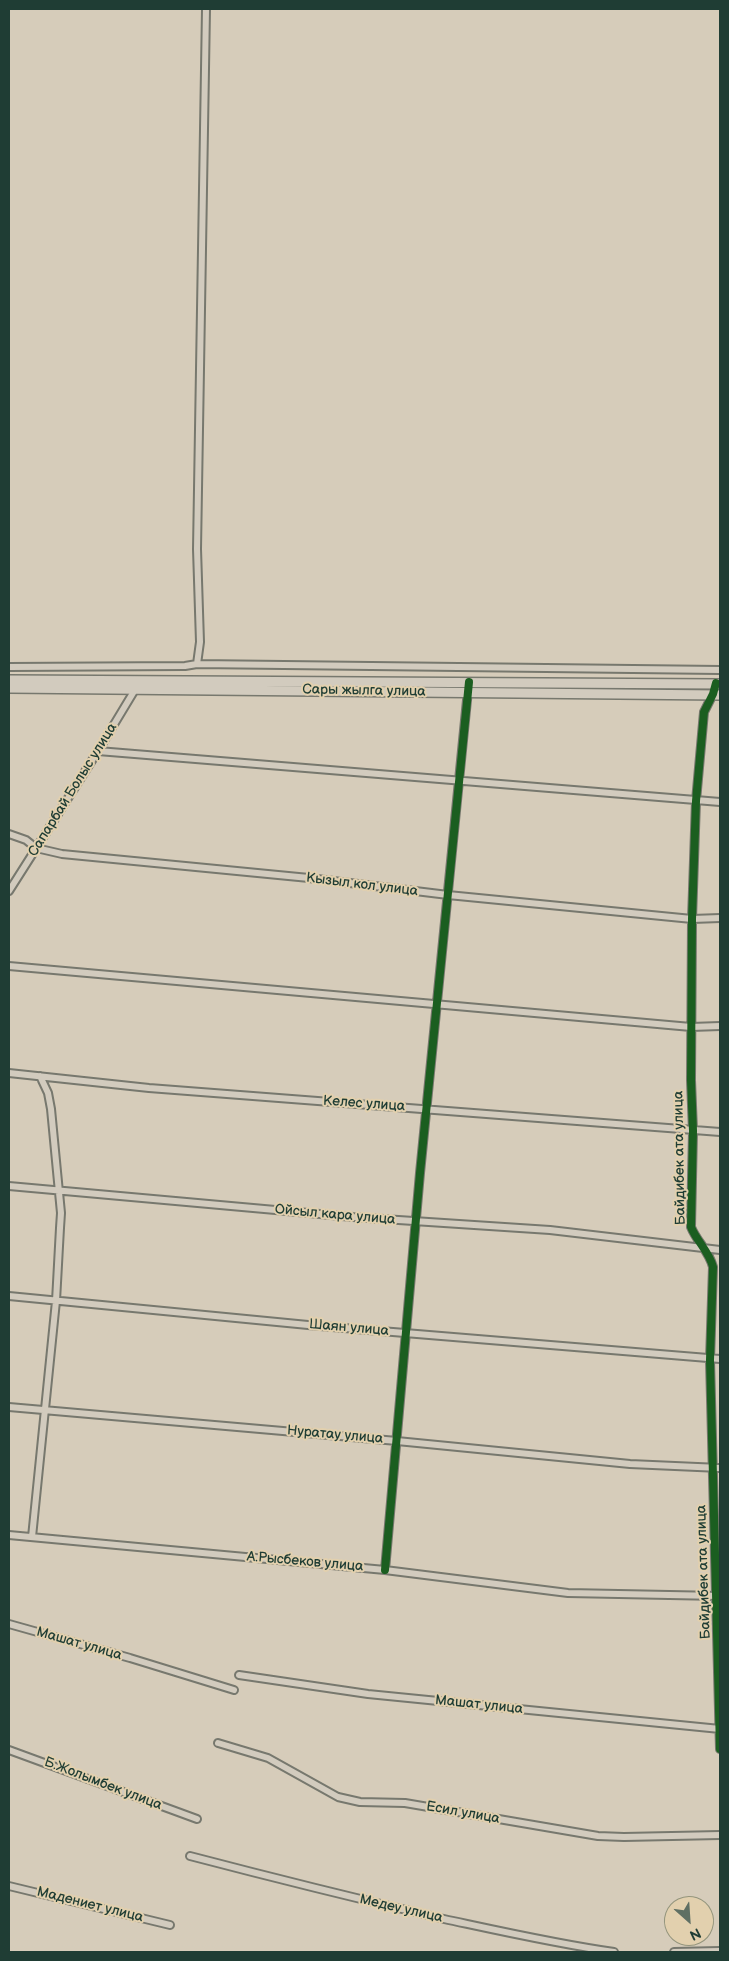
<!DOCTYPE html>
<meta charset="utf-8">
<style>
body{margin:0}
#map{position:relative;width:729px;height:1961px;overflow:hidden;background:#d6ccba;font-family:"Balsamiq Sans",sans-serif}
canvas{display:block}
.frame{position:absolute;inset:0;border:10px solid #1f3d34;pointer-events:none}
.north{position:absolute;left:664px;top:1896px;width:50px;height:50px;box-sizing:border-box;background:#e2d0ae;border:1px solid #94957d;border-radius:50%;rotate:154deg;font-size:14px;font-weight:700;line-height:20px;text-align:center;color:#1f3d34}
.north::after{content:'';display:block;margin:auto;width:18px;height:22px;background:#5f6f63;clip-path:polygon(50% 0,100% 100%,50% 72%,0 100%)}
</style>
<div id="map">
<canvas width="729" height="1961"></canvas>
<div class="frame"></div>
<div class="north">N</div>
</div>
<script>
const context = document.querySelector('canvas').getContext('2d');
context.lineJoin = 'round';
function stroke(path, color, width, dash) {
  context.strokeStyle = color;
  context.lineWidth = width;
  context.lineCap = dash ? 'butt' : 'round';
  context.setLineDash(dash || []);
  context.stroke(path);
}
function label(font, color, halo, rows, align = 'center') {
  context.font = font + ' "Balsamiq Sans",sans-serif';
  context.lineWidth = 4;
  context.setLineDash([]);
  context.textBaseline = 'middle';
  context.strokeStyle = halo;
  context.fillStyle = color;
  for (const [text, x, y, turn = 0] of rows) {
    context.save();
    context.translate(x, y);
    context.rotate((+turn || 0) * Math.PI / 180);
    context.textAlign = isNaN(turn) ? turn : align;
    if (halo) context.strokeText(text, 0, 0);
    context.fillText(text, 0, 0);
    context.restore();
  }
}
const minor = new Path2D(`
 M 197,664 L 200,642 L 197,549 L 206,9
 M 9,667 L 185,666 L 197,664 L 720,670
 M 716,683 L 713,694 L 704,712 L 696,801 L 692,919 L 691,1080 L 693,1131 L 691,1227 C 697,1242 709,1251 713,1267 L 710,1360 L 720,1749
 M 98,751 L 720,802
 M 9,834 L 26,840 L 36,848 L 62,854 L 309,878 L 448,895 L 692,919 L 720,918
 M 9,891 L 98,751 L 136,688
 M 9,966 L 691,1027 L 720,1026
 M 9,1073 L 149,1088 L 720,1132
 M 9,1186 L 353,1217 L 550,1230 L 720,1250
 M 9,1296 L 308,1325 L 720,1359
 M 9,1407 L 397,1441 L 630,1464 L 720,1468
 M 9,1535 L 385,1570 L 568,1593 L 720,1596
 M 32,1537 L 56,1301 L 60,1228 L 61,1213 L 51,1109 L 48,1093 L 40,1076
 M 385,1570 L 420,1173 L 468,690
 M 9,1624 L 130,1658 L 234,1690
 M 239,1675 L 368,1694 L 720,1729
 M 218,1743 L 268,1758 L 338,1797 L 360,1802 L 405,1803 L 598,1836 L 624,1837 L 720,1835
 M 9,1750 L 197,1819
 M 190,1856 C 274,1878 359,1899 444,1919 C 500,1931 557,1944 614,1952
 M 9,1886 L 170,1925
 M 674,1952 L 720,1951`);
const secondary = new Path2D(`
 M 9,680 L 720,684
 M 9,688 L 720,695`);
const cycleway = new Path2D(`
 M 716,683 L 713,694 L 704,712 L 696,801 L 692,919 L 691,1080 L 693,1131 L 691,1227 C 697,1242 709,1251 713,1267 L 710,1360 L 720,1749
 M 385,1570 L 420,1173 L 469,682`);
const streetNames = [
 ["Сары жылга улица",364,691,1],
 ["Сапарбай Болыс улица",73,790,-58],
 ["Кызыл кол улица",362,885,7],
 ["Келес улица",364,1104,4],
 ["Байдибек ата улица",680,1158,-91],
 ["Ойсыл кара улица",335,1215,5],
 ["Шаян улица",349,1328,5],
 ["Нуратау улица",335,1435,5],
 ["А.Рысбеков улица",305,1562,5],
 ["Байдибек ата улица",704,1572,-92],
 ["Машат улица",79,1644,16],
 ["Машат улица",479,1705,6],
 ["Б.Жолымбек улица",103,1784,21],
 ["Есил улица",463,1813,10],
 ["Мадениет улица",90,1905,14],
 ["Медеу улица",401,1909,13]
];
stroke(minor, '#77786e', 10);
stroke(secondary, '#77786e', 12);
stroke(minor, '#d2cbbe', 6);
stroke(secondary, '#d2cbbe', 9);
stroke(cycleway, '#1b5e20', 8);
label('14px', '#1f3d34', '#e2d0ae', streetNames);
</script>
